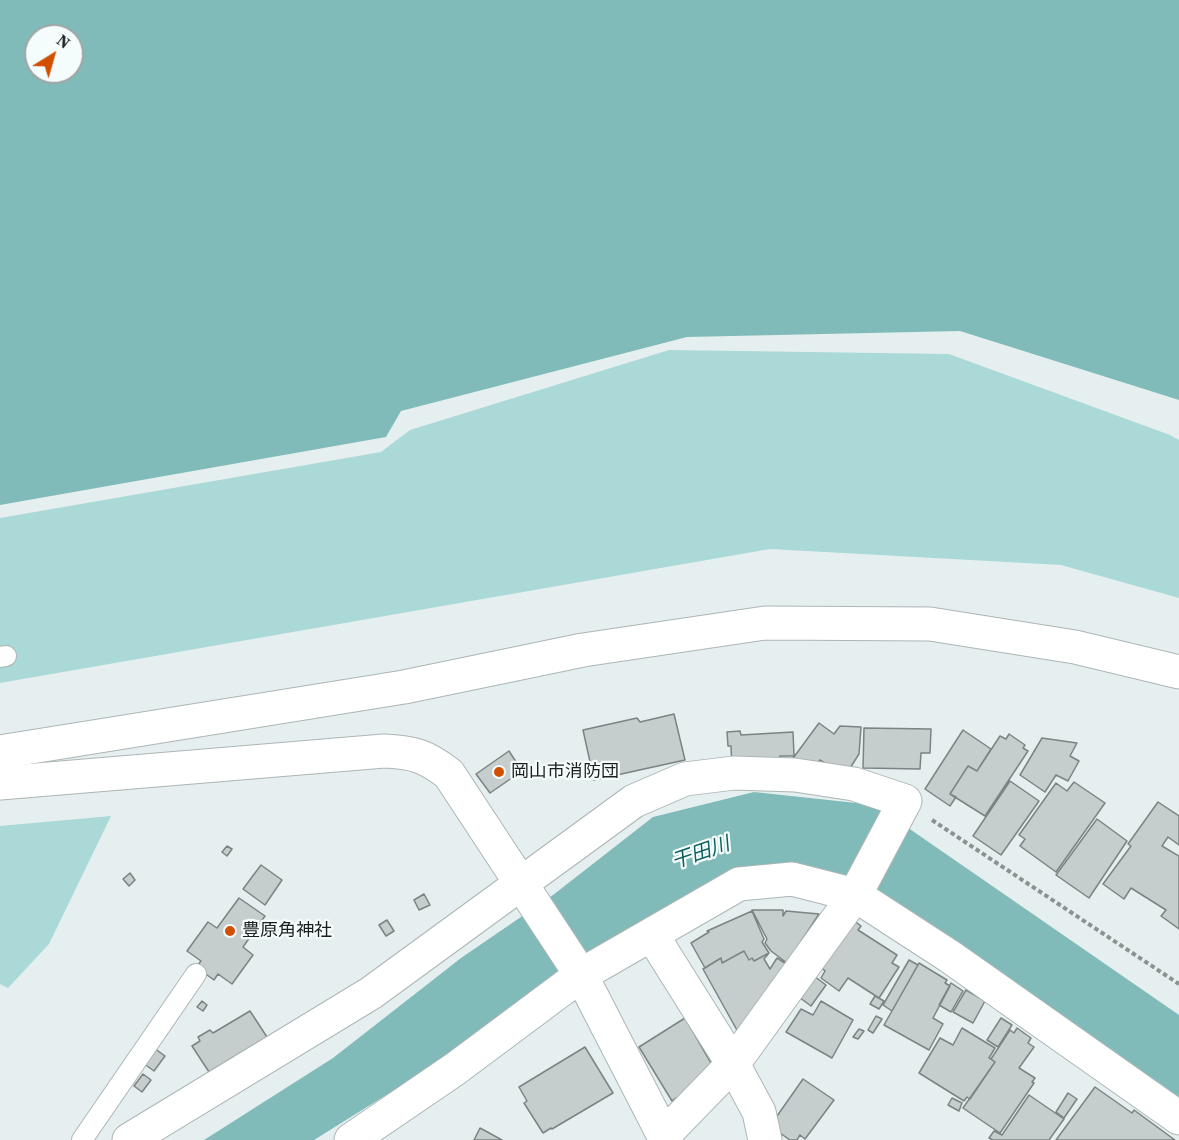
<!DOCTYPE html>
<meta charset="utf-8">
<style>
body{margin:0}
#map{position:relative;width:1179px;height:1140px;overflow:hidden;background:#e6efef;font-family:"Source Serif 4",serif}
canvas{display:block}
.north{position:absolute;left:24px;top:24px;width:60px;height:60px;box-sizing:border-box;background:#f4fdfc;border:2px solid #9ea4a4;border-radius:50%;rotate:37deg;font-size:16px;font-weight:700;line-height:24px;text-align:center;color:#1c1f1f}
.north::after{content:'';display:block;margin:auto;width:21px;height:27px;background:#d34f00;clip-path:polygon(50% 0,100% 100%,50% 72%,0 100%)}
</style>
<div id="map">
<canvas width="1179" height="1140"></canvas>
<div class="north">N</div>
</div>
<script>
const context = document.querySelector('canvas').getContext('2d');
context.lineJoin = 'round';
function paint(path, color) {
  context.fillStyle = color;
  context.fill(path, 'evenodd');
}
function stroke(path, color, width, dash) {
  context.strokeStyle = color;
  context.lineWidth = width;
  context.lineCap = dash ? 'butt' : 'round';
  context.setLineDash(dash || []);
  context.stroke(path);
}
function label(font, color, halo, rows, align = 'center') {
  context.font = font + ' "Source Serif 4","Noto Sans JP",serif';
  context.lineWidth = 4.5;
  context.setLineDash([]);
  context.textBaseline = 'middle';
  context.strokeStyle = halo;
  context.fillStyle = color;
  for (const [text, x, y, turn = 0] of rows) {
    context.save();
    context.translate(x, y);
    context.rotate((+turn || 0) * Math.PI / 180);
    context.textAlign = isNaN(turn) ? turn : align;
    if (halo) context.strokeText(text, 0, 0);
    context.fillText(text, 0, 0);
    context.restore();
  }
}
const green = new Path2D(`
 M 669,350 L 949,354 L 1170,435 L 1179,440 L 1179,598 L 1061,565 L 770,549 L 0,683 L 0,518 L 381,452 L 410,430 Z
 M 111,816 L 49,944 L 8,988 L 0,984 L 0,826 Z`);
const water = new Path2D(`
 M 0,0 L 1179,0 L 1179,400 L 960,331 L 687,337 L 401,411 L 386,437 L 0,505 ZM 36,36 L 72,36 L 72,72 L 36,72 Z
 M 754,792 L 875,805 L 1179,1015 L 1179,1102 L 786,864 L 495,1027 L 314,1140 L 204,1140 L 333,1058 L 461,958 L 553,895 L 653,817 Z`);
const building = new Path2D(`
 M 674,714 L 685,760 L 594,780 L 583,730 L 637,718 L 640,722 Z
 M 819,723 L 834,734 L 840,726 L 861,727 L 859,754 L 845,776 L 820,760 L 813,771 L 791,761 Z
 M 864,728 L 931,729 L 930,753 L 921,753 L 920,769 L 863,768 Z
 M 963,730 L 991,749 L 977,771 L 968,766 L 950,794 L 956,797 L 950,806 L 925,789 Z
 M 740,731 L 741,735 L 793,732 L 794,756 L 780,756 L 781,767 L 732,769 L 731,746 L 728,746 L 727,732 Z
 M 1009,734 L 1025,745 L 1023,748 L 1028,751 L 985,816 L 950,794 L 968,766 L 977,771 L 1000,736 L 1006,739 Z
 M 1042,738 L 1077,743 L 1070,756 L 1079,761 L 1068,781 L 1056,775 L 1045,792 L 1020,775 Z
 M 509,751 L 522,771 L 490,793 L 476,774 Z
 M 1010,781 L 1039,801 L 1001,855 L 973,836 Z
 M 1074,782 L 1105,803 L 1056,872 L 1020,846 L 1025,839 L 1019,835 L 1056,783 L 1067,791 Z
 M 1158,802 L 1179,816 L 1179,845 L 1168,837 L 1162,846 L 1179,856 L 1179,929 L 1161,916 L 1166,910 L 1131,888 L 1124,899 L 1103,884 L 1131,846 L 1128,844 Z
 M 1097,819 L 1127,841 L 1089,898 L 1056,875 Z
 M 227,846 L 232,849 L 227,856 L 222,852 Z
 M 261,865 L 282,880 L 265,905 L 243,889 Z
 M 130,873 L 135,880 L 129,886 L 123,879 Z
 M 424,894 L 430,905 L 419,910 L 414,900 Z
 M 239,898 L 265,916 L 243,947 L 253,955 L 232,984 L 218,974 L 214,980 L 196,967 L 201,961 L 187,951 L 208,922 L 217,928 Z
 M 752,910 L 783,910 L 783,916 L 786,911 L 819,914 L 787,963 L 771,951 L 765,943 L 767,939 Z
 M 752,911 L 764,939 L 762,942 L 769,953 L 754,961 L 752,958 L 749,960 L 744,951 L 722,963 L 721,958 L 705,968 L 691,943 L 709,932 L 707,931 Z
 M 387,920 L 394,931 L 386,936 L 379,925 Z
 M 853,920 L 861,926 L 858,930 L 897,955 L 892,963 L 899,967 L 879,998 L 848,978 L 839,991 L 821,978 L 825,971 L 822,968 Z
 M 744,951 L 749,960 L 752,958 L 754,961 L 769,953 L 764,959 L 770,969 L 777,958 L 788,965 L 738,1032 L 703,969 L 721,958 L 722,963 Z
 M 909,960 L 918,965 L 892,1011 L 883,1005 Z
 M 919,963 L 947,980 L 945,983 L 950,986 L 933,1018 L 943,1024 L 929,1050 L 884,1025 Z
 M 806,970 L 826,985 L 811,1006 L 792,992 Z
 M 951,983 L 963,991 L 951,1012 L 939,1005 Z
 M 966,990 L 985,1001 L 973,1023 L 953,1012 Z
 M 875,996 L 884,1001 L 879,1009 L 870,1004 Z
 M 202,1001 L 207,1005 L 203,1011 L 197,1007 Z
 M 821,1001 L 853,1020 L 832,1058 L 786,1032 L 801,1009 L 813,1015 Z
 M 250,1011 L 267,1037 L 209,1072 L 192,1046 L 200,1041 L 198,1037 L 210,1030 L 213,1033 Z
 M 876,1016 L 882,1019 L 873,1033 L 868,1030 Z
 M 685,1018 L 716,1072 L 672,1101 L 639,1047 Z
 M 1001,1018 L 1012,1025 L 998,1047 L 987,1040 Z
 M 962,1028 L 995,1048 L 989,1058 L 995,1062 L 970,1099 L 967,1097 L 964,1101 L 919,1073 L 940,1038 L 953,1045 Z
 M 1017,1028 L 1031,1038 L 1028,1043 L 1034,1047 L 1019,1068 L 1035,1078 L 1032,1082 L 1034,1083 L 1000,1133 L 963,1108 L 995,1062 L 991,1059 L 1010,1030 L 1014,1033 Z
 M 859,1029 L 864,1031 L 858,1039 L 853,1037 Z
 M 143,1040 L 165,1056 L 154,1071 L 132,1055 Z
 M 585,1047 L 613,1093 L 552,1129 L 551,1128 L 543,1133 L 524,1103 L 527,1101 L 519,1087 Z
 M 143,1074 L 151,1080 L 142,1092 L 134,1086 Z
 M 803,1079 L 834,1100 L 805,1139 L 800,1135 L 797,1140 L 790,1140 L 770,1126 Z
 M 1095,1087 L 1132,1113 L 1134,1110 L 1175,1140 L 1056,1140 Z
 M 1068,1093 L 1077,1099 L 1064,1118 L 1056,1112 Z
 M 1029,1095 L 1064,1119 L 1049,1140 L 993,1140 L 989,1138 L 994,1131 L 1002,1135 Z
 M 952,1098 L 962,1103 L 959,1111 L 948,1105 Z
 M 480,1128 L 502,1140 L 474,1140 Z`);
const path = new Path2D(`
 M 932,820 L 1179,984`);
const service = new Path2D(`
 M 0,657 L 6,656
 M 82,1140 L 196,974`);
const minor = new Path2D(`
 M 0,752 L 404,687 L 583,650 L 765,623 L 930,624 L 1075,647 L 1179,672
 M 652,935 L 733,1064 L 759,1112 L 765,1140
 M 129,1140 L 371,993 L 634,801 L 685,779 L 734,773 L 795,775 L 854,784 L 905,801 L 855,895 L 733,1064 L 664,1135 L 664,1140
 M 351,1140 L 455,1069 L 581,975 L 739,884 L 792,879 L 855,895 L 949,956 L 1179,1118`);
const tertiary = new Path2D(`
 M 0,783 L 384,751 C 413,752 426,756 449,774 L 581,975 L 666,1140`);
const markers = [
 [499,772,6,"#d34f00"],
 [230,931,6,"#d34f00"]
];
const poiNames = [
 ["岡山市消防団",511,772],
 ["豊原角神社",242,931]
];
const waterNames = [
 ["干田川",701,854,-19]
];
paint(green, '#aad9d7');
paint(water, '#81bbb9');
paint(building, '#c5cecd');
stroke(building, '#7b8383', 1.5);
stroke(service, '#adb5b5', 22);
stroke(minor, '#adb5b5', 35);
stroke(tertiary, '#adb5b5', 35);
stroke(path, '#8c9292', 4, [4.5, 3]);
stroke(service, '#fff', 20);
stroke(minor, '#fff', 33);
stroke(tertiary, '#fff', 33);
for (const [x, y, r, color] of markers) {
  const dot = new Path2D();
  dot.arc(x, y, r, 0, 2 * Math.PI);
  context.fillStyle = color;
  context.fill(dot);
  stroke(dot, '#f4fdfc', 2);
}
label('18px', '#1c1f1f', '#f4fdfc', poiNames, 'left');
label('italic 20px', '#0c5f5d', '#f4fdfc', waterNames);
</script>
